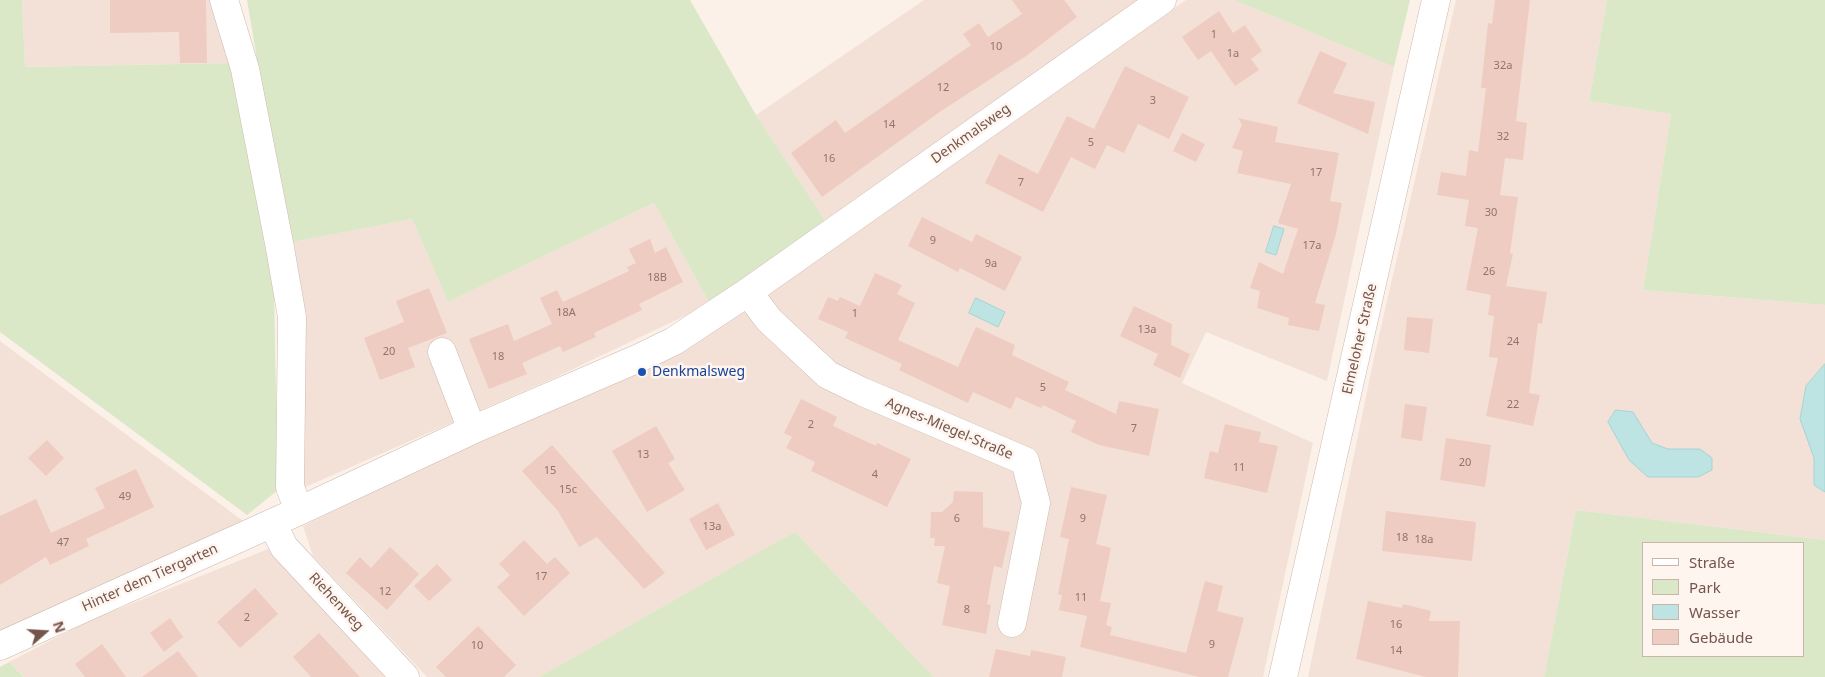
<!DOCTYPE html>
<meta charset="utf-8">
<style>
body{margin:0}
#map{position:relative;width:1825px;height:677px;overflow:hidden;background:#fbf1e8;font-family:"Noto Sans",sans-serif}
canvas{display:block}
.legend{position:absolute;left:1642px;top:542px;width:162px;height:115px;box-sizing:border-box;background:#fef5ee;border:1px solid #c7b5ae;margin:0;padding:6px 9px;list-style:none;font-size:15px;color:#74544d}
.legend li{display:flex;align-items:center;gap:10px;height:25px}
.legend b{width:25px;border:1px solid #c7b5ae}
.north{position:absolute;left:20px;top:607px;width:50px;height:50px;-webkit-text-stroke:4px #fef5ee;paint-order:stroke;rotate:71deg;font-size:14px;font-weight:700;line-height:20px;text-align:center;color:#74544d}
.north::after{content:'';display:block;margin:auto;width:18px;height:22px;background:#74544d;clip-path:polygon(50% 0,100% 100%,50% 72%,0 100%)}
</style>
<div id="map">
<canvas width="1825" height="677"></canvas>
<ul class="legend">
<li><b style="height:6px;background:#fff"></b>Straße</li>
<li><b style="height:14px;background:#dae8c7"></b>Park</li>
<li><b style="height:14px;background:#bde4e3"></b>Wasser</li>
<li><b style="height:14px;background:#efccc1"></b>Gebäude</li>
</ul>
<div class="north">N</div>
</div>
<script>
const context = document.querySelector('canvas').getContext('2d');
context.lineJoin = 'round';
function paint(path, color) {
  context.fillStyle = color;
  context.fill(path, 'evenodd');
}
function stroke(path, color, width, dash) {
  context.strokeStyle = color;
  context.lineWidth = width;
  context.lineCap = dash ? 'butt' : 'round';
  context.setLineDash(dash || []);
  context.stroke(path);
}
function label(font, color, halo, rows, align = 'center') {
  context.font = font + ' "Noto Sans",sans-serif';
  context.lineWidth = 5;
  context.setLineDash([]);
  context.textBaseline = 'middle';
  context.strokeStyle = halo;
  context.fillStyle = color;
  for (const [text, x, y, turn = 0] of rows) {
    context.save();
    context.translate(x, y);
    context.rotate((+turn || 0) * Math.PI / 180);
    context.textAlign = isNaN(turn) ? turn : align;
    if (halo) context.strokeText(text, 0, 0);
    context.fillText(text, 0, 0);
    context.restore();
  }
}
const residential = new Path2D(`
 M 22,0 L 219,0 L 232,63 L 25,67 Z
 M 924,0 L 1147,0 L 825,220 L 756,115 Z
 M 1186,0 L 1234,0 L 1394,67 L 1327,381 L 1206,332 L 1182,383 L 1313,443 L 1263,677 L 934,677 L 795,532 L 539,677 L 427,677 L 313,556 L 303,526 L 716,324 Z
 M 1456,0 L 1607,0 L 1589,101 L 1671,114 L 1643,290 L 1825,305 L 1825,540 L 1576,510 L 1544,677 L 1308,677 L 1374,358 Z
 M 654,203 L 710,304 L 554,378 L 303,488 L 288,243 L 412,219 L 448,302 Z
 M 0,341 L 231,512 L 246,523 L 0,634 Z
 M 268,549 L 386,677 L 24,677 L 9,662 L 86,622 Z`);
const green = new Path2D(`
 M 0,0 L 22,0 L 25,67 L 232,63 L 273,243 L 278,490 L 247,515 L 0,332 Z
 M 247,0 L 690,0 L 756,115 L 825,220 L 710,304 L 654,203 L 448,302 L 412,219 L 288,243 Z
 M 1234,0 L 1410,0 L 1394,67 Z
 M 1607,0 L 1825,0 L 1825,305 L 1643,290 L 1671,114 L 1589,101 Z
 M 1576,510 L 1825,540 L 1825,677 L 1544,677 ZM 1644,543 L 1804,543 L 1804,656 L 1644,656 Z
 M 795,532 L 934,677 L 539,677 L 766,548 Z
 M 9,662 L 24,677 L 0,677 L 0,667 Z`);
const water = new Path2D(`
 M 1274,226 L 1284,229 L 1276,255 L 1266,252 Z
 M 976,298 L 1005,312 L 998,327 L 969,313 Z
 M 1825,364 L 1825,492 L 1814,485 L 1814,458 L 1800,419 L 1806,386 Z
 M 1616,410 L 1633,412 L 1652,443 L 1668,449 L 1700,449 L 1712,458 L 1712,470 L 1698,477 L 1648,477 L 1629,460 L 1608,422 Z`);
const building = new Path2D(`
 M 110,0 L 206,0 L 207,63 L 180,63 L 179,32 L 110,33 Z
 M 1012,0 L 1064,0 L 1077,17 L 1026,56 L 941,111 L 822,197 L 791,153 L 836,120 L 845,133 L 971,45 L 963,34 L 979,23 L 988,37 L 1022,14 Z
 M 1495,0 L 1530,0 L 1516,121 L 1527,123 L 1523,160 L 1505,158 L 1500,195 L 1518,197 L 1510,253 L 1513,254 L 1506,286 L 1547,292 L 1542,324 L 1538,323 L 1529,393 L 1540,395 L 1533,426 L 1486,416 L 1498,358 L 1489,357 L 1494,316 L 1488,315 L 1491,295 L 1466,290 L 1478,228 L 1465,226 L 1469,200 L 1437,195 L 1441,172 L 1466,176 L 1469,150 L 1478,152 L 1486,88 L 1481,88 L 1488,23 L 1492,24 Z
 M 1219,11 L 1233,33 L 1245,25 L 1262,51 L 1251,59 L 1259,70 L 1235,86 L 1211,51 L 1198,60 L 1182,37 Z
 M 1320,51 L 1347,63 L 1333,93 L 1375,102 L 1368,134 L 1297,103 Z
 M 1125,66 L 1189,97 L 1169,139 L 1138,124 L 1124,153 L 1107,145 L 1095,169 L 1071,157 L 1043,212 L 985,183 L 999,154 L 1038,174 L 1067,116 L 1094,129 Z
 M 1238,118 L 1278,127 L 1275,142 L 1339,153 L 1330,201 L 1342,203 L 1336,234 L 1315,303 L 1325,305 L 1319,331 L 1288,325 L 1289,318 L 1257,308 L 1260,291 L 1250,288 L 1259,262 L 1283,274 L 1298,229 L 1278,223 L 1291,184 L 1237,173 L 1243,151 L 1232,148 L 1242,125 Z
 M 1182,133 L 1205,144 L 1196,162 L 1173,151 Z
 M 922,217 L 972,242 L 976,234 L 1022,257 L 1005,291 L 960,268 L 958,272 L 908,246 Z
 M 650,239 L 655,253 L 666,247 L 683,282 L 639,304 L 642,310 L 594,333 L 596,337 L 563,352 L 560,346 L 522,363 L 527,374 L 489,389 L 469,339 L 508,324 L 514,341 L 552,324 L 540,298 L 557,290 L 563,302 L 629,271 L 627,267 L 636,263 L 629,249 Z
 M 875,273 L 902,285 L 897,294 L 915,303 L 898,340 L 958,367 L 976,327 L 1015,345 L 1012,355 L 1069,382 L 1065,390 L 1116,414 L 1119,401 L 1159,409 L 1149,456 L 1099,445 L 1071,432 L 1076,421 L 1043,405 L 1041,408 L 1016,397 L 1011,409 L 973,392 L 968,403 L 899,370 L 902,364 L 845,338 L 848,332 L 818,319 L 828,297 L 838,301 L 840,297 L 860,306 Z
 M 429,288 L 447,333 L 408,348 L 415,367 L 380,380 L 364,338 L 404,322 L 396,301 Z
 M 1134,306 L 1172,324 L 1171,345 L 1190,354 L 1180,378 L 1153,365 L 1158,354 L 1120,336 Z
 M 1407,317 L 1433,319 L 1429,353 L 1404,350 Z
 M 801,399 L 837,417 L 833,426 L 876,446 L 877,443 L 911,459 L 887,507 L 811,471 L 815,462 L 786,448 L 792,437 L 784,433 Z
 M 1405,404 L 1427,407 L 1422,441 L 1401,438 Z
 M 1225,424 L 1261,432 L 1259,442 L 1278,446 L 1267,493 L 1204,478 L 1210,451 L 1218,453 Z
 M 656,426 L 675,459 L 668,463 L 685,490 L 647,512 L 612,451 Z
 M 1446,438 L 1491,445 L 1485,487 L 1440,480 Z
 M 47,440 L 64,458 L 46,476 L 28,458 Z
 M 552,445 L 665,573 L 644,589 L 597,537 L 579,547 L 558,511 L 522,471 Z
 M 136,469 L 154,507 L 86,539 L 89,546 L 50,565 L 46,557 L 0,585 L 0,516 L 36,499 L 51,533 L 105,508 L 95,488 Z
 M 1071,487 L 1107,495 L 1096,544 L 1111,548 L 1100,601 L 1111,603 L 1106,625 L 1112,627 L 1110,635 L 1186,653 L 1205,581 L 1223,586 L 1217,611 L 1244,618 L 1228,677 L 1199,677 L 1080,647 L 1087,616 L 1059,610 L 1062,595 L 1058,594 L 1069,539 L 1060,537 Z
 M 954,491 L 983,492 L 983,527 L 1010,532 L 1002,568 L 994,566 L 987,604 L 991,605 L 986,634 L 942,625 L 950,586 L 937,583 L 945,546 L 934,546 L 935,538 L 930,538 L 931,512 L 942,512 L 953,502 Z
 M 718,503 L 735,535 L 706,550 L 689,519 Z
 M 1386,511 L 1476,522 L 1472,561 L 1382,551 Z
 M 524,540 L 547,564 L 555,557 L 570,573 L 524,616 L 497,587 L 510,575 L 499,564 Z
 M 390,547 L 419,574 L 387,610 L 346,573 L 360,557 L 371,568 Z
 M 437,564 L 452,580 L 429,601 L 414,586 Z
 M 255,588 L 278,614 L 240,648 L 217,622 Z
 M 1368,601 L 1402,608 L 1403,604 L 1431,611 L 1429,621 L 1460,621 L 1458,677 L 1426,677 L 1356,659 Z
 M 170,618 L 183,637 L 164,652 L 150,633 Z
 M 478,626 L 516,665 L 504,677 L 446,677 L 436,667 Z
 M 319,633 L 360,677 L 311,677 L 293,657 Z
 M 102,644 L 126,677 L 85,677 L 75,664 Z
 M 996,649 L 1030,656 L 1031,650 L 1066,657 L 1062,677 L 989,677 Z
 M 178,651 L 198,677 L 142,677 Z`);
const minor = new Path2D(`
 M 224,0 L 245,69 L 280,248 L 292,317 L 290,487 L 299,511
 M 748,292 L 769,320 L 828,375 L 863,392 L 1025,461 L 1036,503 L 1012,623
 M 442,352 L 472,430
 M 272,523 L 284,547 L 405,677
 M 0,646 L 299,511 L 472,430 L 639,358 L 674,341 L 748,292 L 1162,0
 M 1283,677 L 1436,0`);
const markers = [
 [642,372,5,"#1a4fb4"]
];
const numberNames = [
 ["1",1214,35],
 ["10",996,47],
 ["1a",1233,54],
 ["32a",1503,66],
 ["12",943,88],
 ["3",1153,101],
 ["14",889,125],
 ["32",1503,137],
 ["5",1091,143],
 ["16",829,159],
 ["17",1316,173],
 ["7",1021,183],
 ["30",1491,213],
 ["9",933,241],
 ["17a",1312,246],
 ["9a",991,264],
 ["26",1489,272],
 ["18B",657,278],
 ["18A",566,313],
 ["1",855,314],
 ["13a",1147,330],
 ["24",1513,342],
 ["20",389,352],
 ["18",498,357],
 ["5",1043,388],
 ["22",1513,405],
 ["2",811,425],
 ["7",1134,429],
 ["13",643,455],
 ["20",1465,463],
 ["11",1239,468],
 ["15",550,471],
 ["4",875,475],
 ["15c",568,490],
 ["49",125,497],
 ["6",957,519],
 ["9",1083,519],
 ["13a",712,527],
 ["18",1402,538],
 ["18a",1424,540],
 ["47",63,543],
 ["17",541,577],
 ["12",385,592],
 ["11",1081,598],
 ["8",967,610],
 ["2",247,618],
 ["16",1396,625],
 ["9",1212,645],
 ["10",477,646],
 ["14",1396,651]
];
const streetNames = [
 ["Denkmalsweg",971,134,-35],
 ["Elmeloher Straße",1360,339,-77],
 ["Agnes-Miegel-Straße",949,429,23],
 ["Hinter dem Tiergarten",150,578,-24],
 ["Riehenweg",336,602,47]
];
const transitNames = [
 ["Denkmalsweg",652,372]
];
paint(residential, '#f3e1d7');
paint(green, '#dae8c7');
paint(water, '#bde4e3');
stroke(water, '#a4d5d4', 1);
paint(building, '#efccc1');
stroke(minor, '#cfb9b1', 29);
stroke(minor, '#fff', 28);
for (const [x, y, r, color] of markers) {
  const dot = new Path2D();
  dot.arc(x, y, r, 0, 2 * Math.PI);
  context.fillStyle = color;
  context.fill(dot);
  stroke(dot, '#fef5ee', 2);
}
label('11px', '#93726a', null, numberNames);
label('14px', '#74544d', '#fef5ee', streetNames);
label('14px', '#164399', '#fef5ee', transitNames, 'left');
</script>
